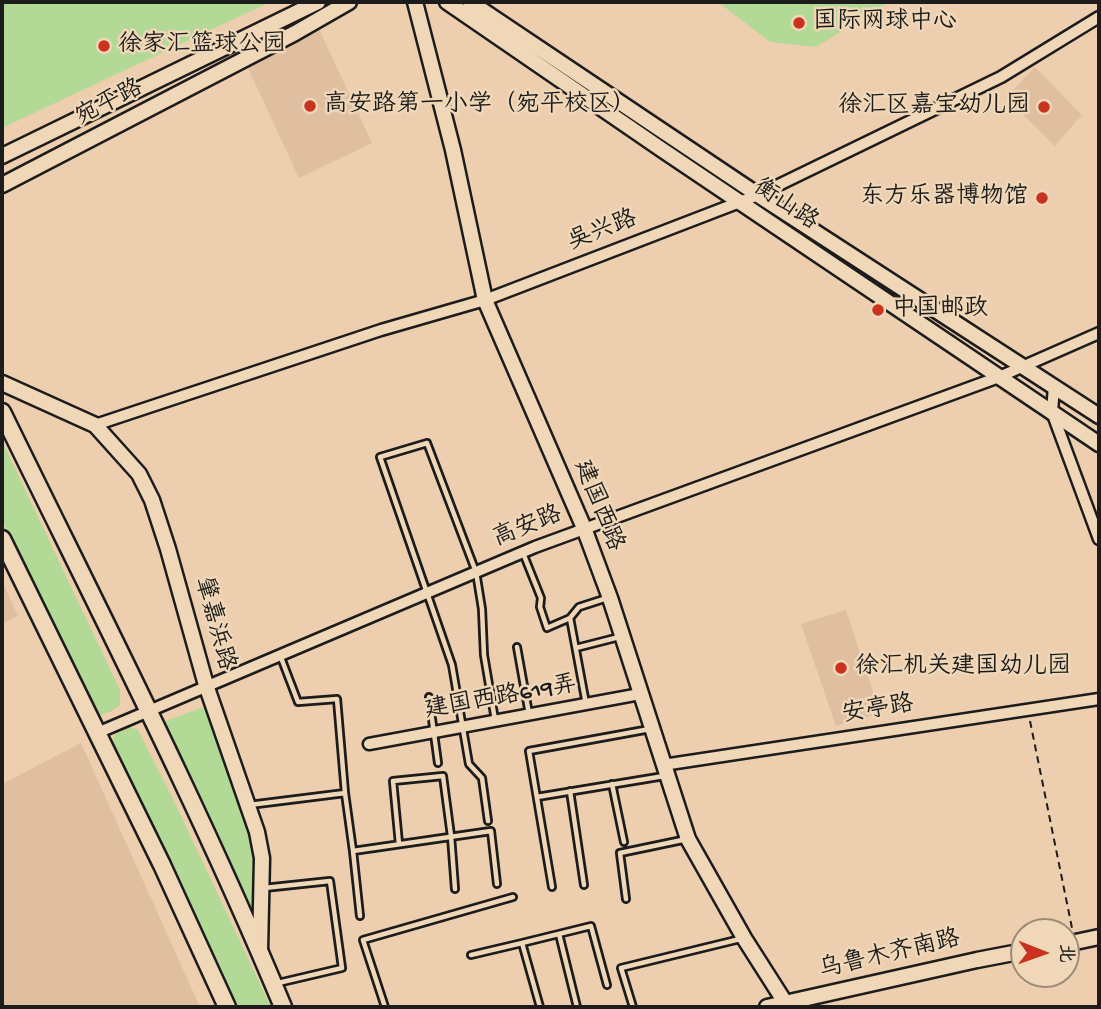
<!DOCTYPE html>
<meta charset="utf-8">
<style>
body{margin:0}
#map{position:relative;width:1101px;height:1009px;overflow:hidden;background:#edceae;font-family:"Gochi Hand","LXGW WenKai TC",sans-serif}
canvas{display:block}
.frame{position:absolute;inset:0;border:4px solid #1c1c1c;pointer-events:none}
.north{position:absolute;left:1010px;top:918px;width:70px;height:70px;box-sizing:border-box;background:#efd7b7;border:2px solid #9b8c79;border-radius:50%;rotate:91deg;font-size:19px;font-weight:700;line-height:28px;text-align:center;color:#1c1c1c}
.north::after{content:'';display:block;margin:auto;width:24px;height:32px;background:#c8321e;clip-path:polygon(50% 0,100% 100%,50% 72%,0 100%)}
</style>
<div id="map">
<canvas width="1101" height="1009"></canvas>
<div class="frame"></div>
<div class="north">北</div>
</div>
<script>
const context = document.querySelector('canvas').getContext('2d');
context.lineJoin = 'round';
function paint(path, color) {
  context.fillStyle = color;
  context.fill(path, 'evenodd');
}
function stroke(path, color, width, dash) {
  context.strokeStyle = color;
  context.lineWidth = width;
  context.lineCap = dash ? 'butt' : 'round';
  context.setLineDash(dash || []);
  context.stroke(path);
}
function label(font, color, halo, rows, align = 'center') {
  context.font = font + ' "Gochi Hand","LXGW WenKai TC",sans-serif';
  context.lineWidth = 5;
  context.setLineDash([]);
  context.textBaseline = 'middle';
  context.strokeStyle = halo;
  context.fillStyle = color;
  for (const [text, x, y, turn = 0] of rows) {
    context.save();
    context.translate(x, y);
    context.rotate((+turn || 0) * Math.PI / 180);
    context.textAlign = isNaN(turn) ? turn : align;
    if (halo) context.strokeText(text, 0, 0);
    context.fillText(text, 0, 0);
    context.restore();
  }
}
const built = new Path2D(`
 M 319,29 L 372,143 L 299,178 L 248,68 Z
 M 1035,67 L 1082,115 L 1055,146 L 1006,98 Z
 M 2,581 L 18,616 L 2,624 Z
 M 846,610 L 880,713 L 836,726 L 801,624 Z
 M 81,743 L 200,1007 L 2,1007 L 2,784 Z`);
const green = new Path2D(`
 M 2,2 L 270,2 L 2,128 Z
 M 718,2 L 886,2 L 887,3 L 816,47 L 770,42 Z
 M 2,441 L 120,690 L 120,705 L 110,712 L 99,715 L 89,705 L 2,520 Z
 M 206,706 C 224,756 253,814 257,867 C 258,887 255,908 255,927 L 160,723 Z
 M 130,727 L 138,730 L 173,799 L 271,1007 L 237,1007 L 223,973 L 110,746 L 115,734 Z`);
const path = new Path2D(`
 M 1030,721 L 1072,928`);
const lane = new Path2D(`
 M 523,553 L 541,598 L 540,607 L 547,628 L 570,618 L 579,607 L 607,598
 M 570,618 L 586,704
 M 517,647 L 529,714
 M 576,648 L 619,637
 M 280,655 L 298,702 L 337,699 L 345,793
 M 429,697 L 438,763
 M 612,784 L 624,842
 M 570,791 L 584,885
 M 537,797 L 664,776
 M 249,805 L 345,793 L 353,851 L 491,831 L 497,884
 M 488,821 L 482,778 L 469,764 L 452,665 L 380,457 L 427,443 L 476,572 L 482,609 L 484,655 L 495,720
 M 399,844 L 393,781 L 443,776 L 451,836 L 455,889
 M 353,851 L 360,916
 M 552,887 L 529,751 L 650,729
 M 264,888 L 330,881 L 342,968 L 278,983
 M 626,899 L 620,853 L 687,839
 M 559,934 L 577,1007
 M 471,955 L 522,943
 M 385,1007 L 363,940 L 513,897
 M 540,1007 L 522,943 L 591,926 L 607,985
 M 633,1007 L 621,968 L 740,939`);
const street = new Path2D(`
 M 1054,386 L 1052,412 L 1099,539
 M 95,425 L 381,330 L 485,300 L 758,195 L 1001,77 L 1099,17
 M 97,733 L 535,547 L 999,377 L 1099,333
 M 369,744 L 640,694
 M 663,765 L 1099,699`);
const secondary = new Path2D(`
 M 415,2 L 453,150 L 485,300 L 584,528 L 610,598 L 688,839 L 744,938 L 788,1007
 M 447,2 L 661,149 L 1099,444
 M 470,2 L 758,195 L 1099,416
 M 2,156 L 318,2
 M 2,185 L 295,33 L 349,2
 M 2,383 L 95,425 L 139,474 L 152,500 L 168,549 L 206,685 L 257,832 L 262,858 L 260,951
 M 1066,944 L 1099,937
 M 767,1007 L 977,960 L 1024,951`);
const primary = new Path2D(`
 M 2,412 C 98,609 199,805 283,1007
 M 2,539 L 162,865 L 227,1007`);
const markers = [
 [799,23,7,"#c8321e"],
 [104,46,7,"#c8321e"],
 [310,106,7,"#c8321e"],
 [1044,107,7,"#c8321e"],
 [1042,198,7,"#c8321e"],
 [878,310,7,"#c8321e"],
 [841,668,7,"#c8321e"]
];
const poiNames = [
 ["国际网球中心",813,23],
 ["徐家汇篮球公园",118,46],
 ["高安路第一小学（宛平校区）",324,106],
 ["徐汇区嘉宝幼儿园",1030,107,"right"],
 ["东方乐器博物馆",1028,198,"right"],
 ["中国邮政",892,310],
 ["徐汇机关建国幼儿园",855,668]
];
const streetNames = [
 ["宛平路",110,104,-27],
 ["衡山路",785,206,34],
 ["吴兴路",603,232,-21],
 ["建国西路",597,506,68],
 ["高安路",528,528,-22],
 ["肇嘉浜路",213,624,75],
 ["建国西路619弄",501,699,-10],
 ["安亭路",878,711,-9],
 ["乌鲁木齐南路",890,956,-13]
];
paint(built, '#e0bfa0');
paint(green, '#b2da96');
stroke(lane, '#1c1c1c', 10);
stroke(street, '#1c1c1c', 15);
stroke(secondary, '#1c1c1c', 19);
stroke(primary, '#1c1c1c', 21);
stroke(path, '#1c1c1c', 2, [7, 5]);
stroke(lane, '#efd7b7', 4.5);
stroke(street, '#efd7b7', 10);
stroke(secondary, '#efd7b7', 14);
stroke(primary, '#efd7b7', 16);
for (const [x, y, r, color] of markers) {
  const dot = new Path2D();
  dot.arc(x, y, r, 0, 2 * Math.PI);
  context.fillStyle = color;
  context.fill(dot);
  stroke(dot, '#efd7b7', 2.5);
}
label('24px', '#1c1c1c', '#efd7b7', poiNames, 'left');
label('24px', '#1c1c1c', '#efd7b7', streetNames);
</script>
